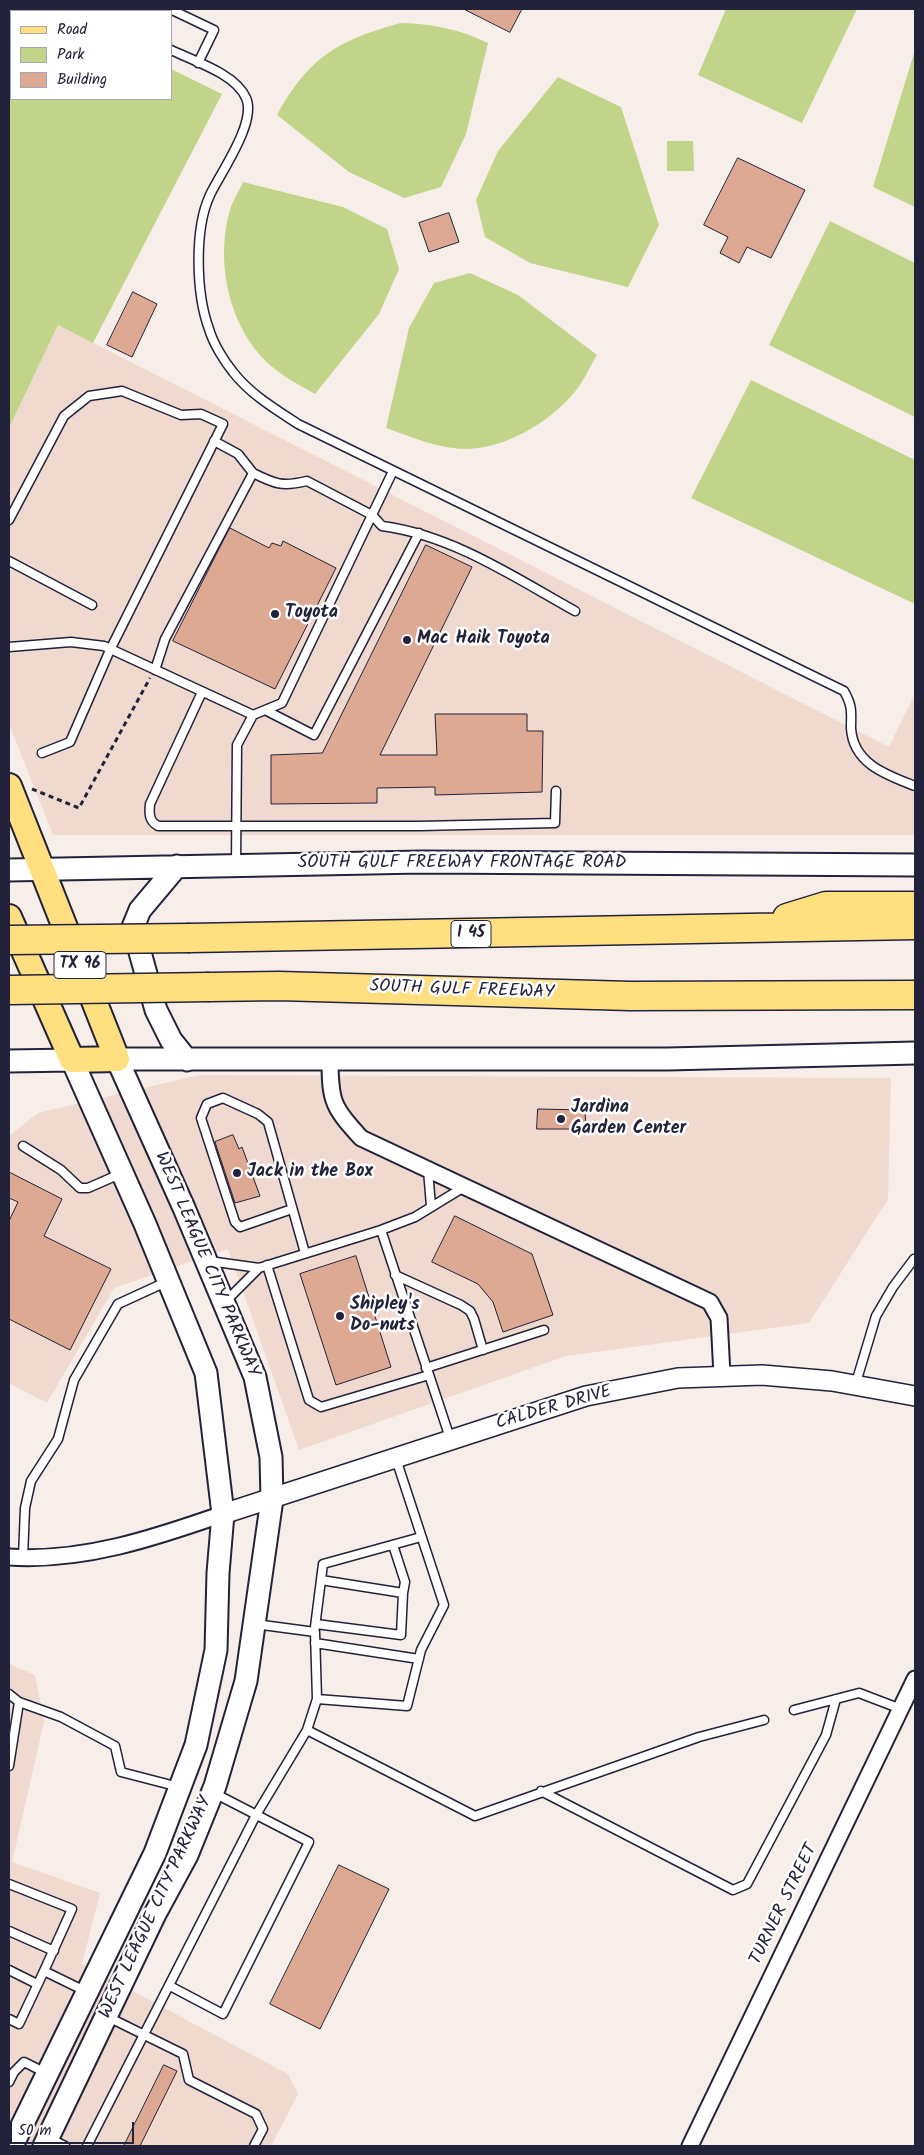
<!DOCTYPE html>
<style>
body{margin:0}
#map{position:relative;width:924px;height:2155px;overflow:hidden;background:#f8eee9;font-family:Kalam,sans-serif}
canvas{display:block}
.frame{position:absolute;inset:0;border:10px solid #22223b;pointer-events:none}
.legend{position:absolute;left:10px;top:10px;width:162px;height:90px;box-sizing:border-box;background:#fff;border:1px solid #a7a7b1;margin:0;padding:6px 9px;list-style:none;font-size:15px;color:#22223b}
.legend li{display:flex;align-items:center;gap:10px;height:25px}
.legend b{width:25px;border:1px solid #a7a7b1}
.scale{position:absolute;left:10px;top:2122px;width:124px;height:22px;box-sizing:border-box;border:2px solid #22223b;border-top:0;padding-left:6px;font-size:15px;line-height:18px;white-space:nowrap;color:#22223b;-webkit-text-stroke:4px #fff;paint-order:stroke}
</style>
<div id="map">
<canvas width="924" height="2155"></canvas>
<div class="frame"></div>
<ul class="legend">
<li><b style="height:6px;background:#ffdf80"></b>Road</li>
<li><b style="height:14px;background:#c2d489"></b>Park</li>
<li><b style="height:14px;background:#dea993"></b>Building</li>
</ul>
<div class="scale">50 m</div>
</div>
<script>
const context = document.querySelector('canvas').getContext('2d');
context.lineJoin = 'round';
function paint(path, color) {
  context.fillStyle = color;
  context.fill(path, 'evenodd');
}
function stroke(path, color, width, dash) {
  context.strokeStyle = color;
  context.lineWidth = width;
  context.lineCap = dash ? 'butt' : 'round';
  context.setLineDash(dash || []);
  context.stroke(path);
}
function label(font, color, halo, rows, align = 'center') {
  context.font = font + ' Kalam,sans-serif';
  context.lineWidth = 5;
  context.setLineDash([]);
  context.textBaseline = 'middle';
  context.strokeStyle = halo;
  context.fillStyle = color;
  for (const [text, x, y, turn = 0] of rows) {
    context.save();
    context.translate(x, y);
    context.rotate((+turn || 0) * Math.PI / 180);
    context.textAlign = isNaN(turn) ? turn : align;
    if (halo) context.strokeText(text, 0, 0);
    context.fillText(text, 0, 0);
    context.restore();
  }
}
const built = new Path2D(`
 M 58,325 L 889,747 L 915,693 L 915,835 L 53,835 L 9,724 L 9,428 Z
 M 199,1075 L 891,1078 L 888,1199 L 809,1323 L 566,1356 L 299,1450 L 228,1249 L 114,1288 L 47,1403 L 9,1383 L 9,1136 L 38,1113 Z
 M 9,1664 L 35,1675 L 44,1722 L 12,1862 L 100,1893 L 82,1964 L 288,2074 L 298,2094 L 271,2146 L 9,2146 Z`);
const green = new Path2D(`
 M 726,9 L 857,9 L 802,123 L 698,75 Z
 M 401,23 C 433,24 459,29 488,43 L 466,134 L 441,187 L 404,198 L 349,172 L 277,115 C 309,57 338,40 401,23 Z
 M 915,50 L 915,207 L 873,187 Z
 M 11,53 L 11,99 L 171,99 L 171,69 L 222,94 L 93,343 L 58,325 L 9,428 L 9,59 Z
 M 558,77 L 621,107 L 659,225 L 628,287 L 530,263 L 485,237 L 476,200 L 498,151 Z
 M 667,141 L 693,141 L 694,171 L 667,171 Z
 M 243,182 L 343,207 L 387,229 L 399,269 L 379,314 L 315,394 C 296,383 274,372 259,354 C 227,317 216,257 230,210 C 233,200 239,191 243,182 Z
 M 830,221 L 915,263 L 915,417 L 769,345 Z
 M 470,273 L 518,295 L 597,355 C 589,368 583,383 573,394 C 548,423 506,448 467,449 C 439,449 411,437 386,428 L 409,328 L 434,283 Z
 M 751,380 L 915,460 L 915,604 L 691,498 Z`);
const building = new Path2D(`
 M 464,9 L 522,9 L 510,32 Z
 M 738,158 L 805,190 L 771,258 L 747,247 L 739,263 L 720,253 L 728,237 L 704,225 Z
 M 449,213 L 459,242 L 429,252 L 419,223 Z
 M 133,292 L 157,304 L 132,357 L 107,345 Z
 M 230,528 L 269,548 L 272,543 L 281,546 L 283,541 L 336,568 L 275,689 L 173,641 Z
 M 426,545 L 472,567 L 380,755 L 437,755 L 435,714 L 527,714 L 527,731 L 543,731 L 542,792 L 435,795 L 435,787 L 377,788 L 377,803 L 271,804 L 271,755 L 322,753 Z
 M 538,1109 L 585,1110 L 586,1129 L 537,1129 Z
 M 233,1135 L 239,1149 L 242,1147 L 260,1196 L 235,1203 L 215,1142 Z
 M 9,1172 L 62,1199 L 44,1236 L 111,1269 L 70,1350 L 9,1319 L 9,1221 L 18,1202 L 9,1198 Z
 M 455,1216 L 532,1254 L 553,1315 L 503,1332 L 493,1302 L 478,1284 L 432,1262 Z
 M 356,1256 L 391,1367 L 336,1385 L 300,1274 Z
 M 339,1865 L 389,1889 L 320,2029 L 270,2004 Z
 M 164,2065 L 177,2071 L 140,2146 L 124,2146 Z`);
const path = new Path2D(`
 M 32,789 L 79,808 L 150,678`);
const service = new Path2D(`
 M 88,9 L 93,11
 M 170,9 L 214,30 L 198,63
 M 171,50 C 194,61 236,74 246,98 C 257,122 221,172 210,195 C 194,229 196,294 209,329 C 213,343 224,361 233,372 C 250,394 275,409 298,424 L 844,691 C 853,707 851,712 851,728 C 853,764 887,775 915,786
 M 214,441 L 238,454 L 253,473
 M 9,520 L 64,416 L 89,396 L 122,391 L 181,415 L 201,414 L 223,424 L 110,650 L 70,742 L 42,753
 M 9,561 L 92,605
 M 9,647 L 71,642 L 104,646 L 253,715
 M 155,670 L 165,639 L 253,473 C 275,484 282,487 307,481 L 372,515 L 382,526 C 452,535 514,577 575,611
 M 202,692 L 150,804 C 149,814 149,821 158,826 L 420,826 L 555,823 L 556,791
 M 267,711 L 314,735 L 419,533
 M 236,864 L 237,745 L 253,715 L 282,703 L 393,471
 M 23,1146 L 61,1170 L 80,1188 L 88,1188 L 120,1174
 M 428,1170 L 431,1206
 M 292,1209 L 240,1227 L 235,1222 L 201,1118 L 207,1104 L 223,1098 L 258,1114 L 268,1122 L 305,1253
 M 381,1230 L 415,1217 L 464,1187
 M 209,1261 L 259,1268 L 381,1230 L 451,1441
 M 267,1265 L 309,1400 L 321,1407 L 429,1375
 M 395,1275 L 461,1305 L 470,1311 L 474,1319 L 483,1350
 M 225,1302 L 259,1268
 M 426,1368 L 544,1330
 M 855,1386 L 876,1316 L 893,1287 L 914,1259
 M 393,1545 L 405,1582 L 403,1593
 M 23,1557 L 25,1508 L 31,1481 L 58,1439 L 74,1380 L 118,1304 L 166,1282
 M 255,1624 L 315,1632 L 317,1699 L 407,1706 L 421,1650 L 444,1605 L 396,1459
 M 316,1624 L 401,1635 L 403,1593 L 321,1580
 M 315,1627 L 323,1564 L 421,1537
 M 315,1643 L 419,1659
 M 9,1694 L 19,1702 L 9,1766
 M 19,1702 L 61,1717 L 115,1746 L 121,1772 L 179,1787
 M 794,1710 L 859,1693 L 901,1709
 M 307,1730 L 317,1699
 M 541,1791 L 733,1890 L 747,1884 L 826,1735 L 836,1699
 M 9,1884 L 72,1909 L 44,1971 L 85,1991
 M 9,1931 L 54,1951
 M 9,1970 L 37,1984
 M 170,1986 L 223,2014 L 309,1842 L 214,1793
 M 108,2017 L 183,2054 L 189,2080 L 256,2114 L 263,2129 L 254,2146
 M 9,2019 L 19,2024 L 44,1971
 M 9,2082 L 14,2072 L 24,2062 L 46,2073
 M 49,2138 L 65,2146
 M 87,2146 L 256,1815 L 307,1730 L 475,1816 L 699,1737 L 764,1720`);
const minor = new Path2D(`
 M 330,1060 C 330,1102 333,1107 361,1138 L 710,1302 L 719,1318 L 722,1375
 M 9,1557 C 83,1562 154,1538 223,1514
 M 690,2146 L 915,1679`);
const tertiary = new Path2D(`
 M 223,1514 L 586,1396 L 678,1378 L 762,1375 L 832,1381 L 915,1396`);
const secondary = new Path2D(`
 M 177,866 L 140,910 L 133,927 L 156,1010 L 171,1040 L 187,1060
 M 9,870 L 422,862 L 915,865
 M 9,1061 L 72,1060 L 145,1224 L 206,1373 L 223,1514 L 218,1573 L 216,1650 L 196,1745 L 155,1853 L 12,2146
 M 44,2146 L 155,1914 L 187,1855 L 215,1786 L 246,1681 L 272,1499 L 271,1457 L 255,1377 L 184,1208 L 117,1059 L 668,1059 L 915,1053`);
const primary = new Path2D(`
 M 9,786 L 117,1059 L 72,1060 L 9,917`);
const motorway = new Path2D(`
 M 787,918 L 826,906 L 915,906
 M 190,938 L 915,925
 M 209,987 L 279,986 L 630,996 L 915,995`);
const motorwayBridge = new Path2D(`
 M 9,940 L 190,938
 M 9,990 L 209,987`);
const markers = [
 [275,614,5,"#22223b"],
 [407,640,5,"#22223b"],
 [561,1119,5,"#22223b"],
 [237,1173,5,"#22223b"],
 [340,1316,5,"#22223b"]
];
const shields = [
 [471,934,40],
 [80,965,52]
];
const shieldNames = [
 ["I 45",471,934],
 ["TX 96",80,965]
];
const poiNames = [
 ["Toyota",285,614],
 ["Mac Haik Toyota",417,640],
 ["Jardina",571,1109],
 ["Garden Center",571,1130],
 ["Jack in the Box",247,1173],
 ["Shipley's",350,1306],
 ["Do-nuts",350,1327]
];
const streetNames = [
 ["SOUTH GULF FREEWAY FRONTAGE ROAD",462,864],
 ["SOUTH GULF FREEWAY",462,991,2],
 ["WEST LEAGUE CITY PARKWAY",206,1265,67],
 ["CALDER DRIVE",554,1409,-16],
 ["TURNER STREET",785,1905,-64],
 ["WEST LEAGUE CITY PARKWAY",157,1908,-65]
];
paint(built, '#f0d9cf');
paint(green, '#c2d489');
paint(building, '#dea993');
stroke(building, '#22223b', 1);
stroke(service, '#22223b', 11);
stroke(minor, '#22223b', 19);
stroke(tertiary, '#22223b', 22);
stroke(secondary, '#22223b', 25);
stroke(primary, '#22223b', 28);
stroke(motorway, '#22223b', 31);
stroke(path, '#22223b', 3, [5, 4]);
stroke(service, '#fff', 8);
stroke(minor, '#fff', 15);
stroke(tertiary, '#fff', 19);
stroke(secondary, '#fff', 21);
stroke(primary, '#ffdf80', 24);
stroke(motorway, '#ffdf80', 28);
stroke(motorwayBridge, '#22223b', 31, []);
stroke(motorwayBridge, '#ffdf80', 28);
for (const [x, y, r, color] of markers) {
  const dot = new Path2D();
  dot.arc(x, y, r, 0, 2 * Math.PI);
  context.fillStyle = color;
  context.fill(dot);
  stroke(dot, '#fff', 2);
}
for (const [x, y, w] of shields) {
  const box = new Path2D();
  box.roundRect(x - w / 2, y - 13.5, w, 27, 4);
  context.fillStyle = '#fff';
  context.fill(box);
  stroke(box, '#22223b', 1);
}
label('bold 16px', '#22223b', null, shieldNames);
label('bold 18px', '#22223b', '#fff', poiNames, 'left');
label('18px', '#22223b', '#fff', streetNames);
</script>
